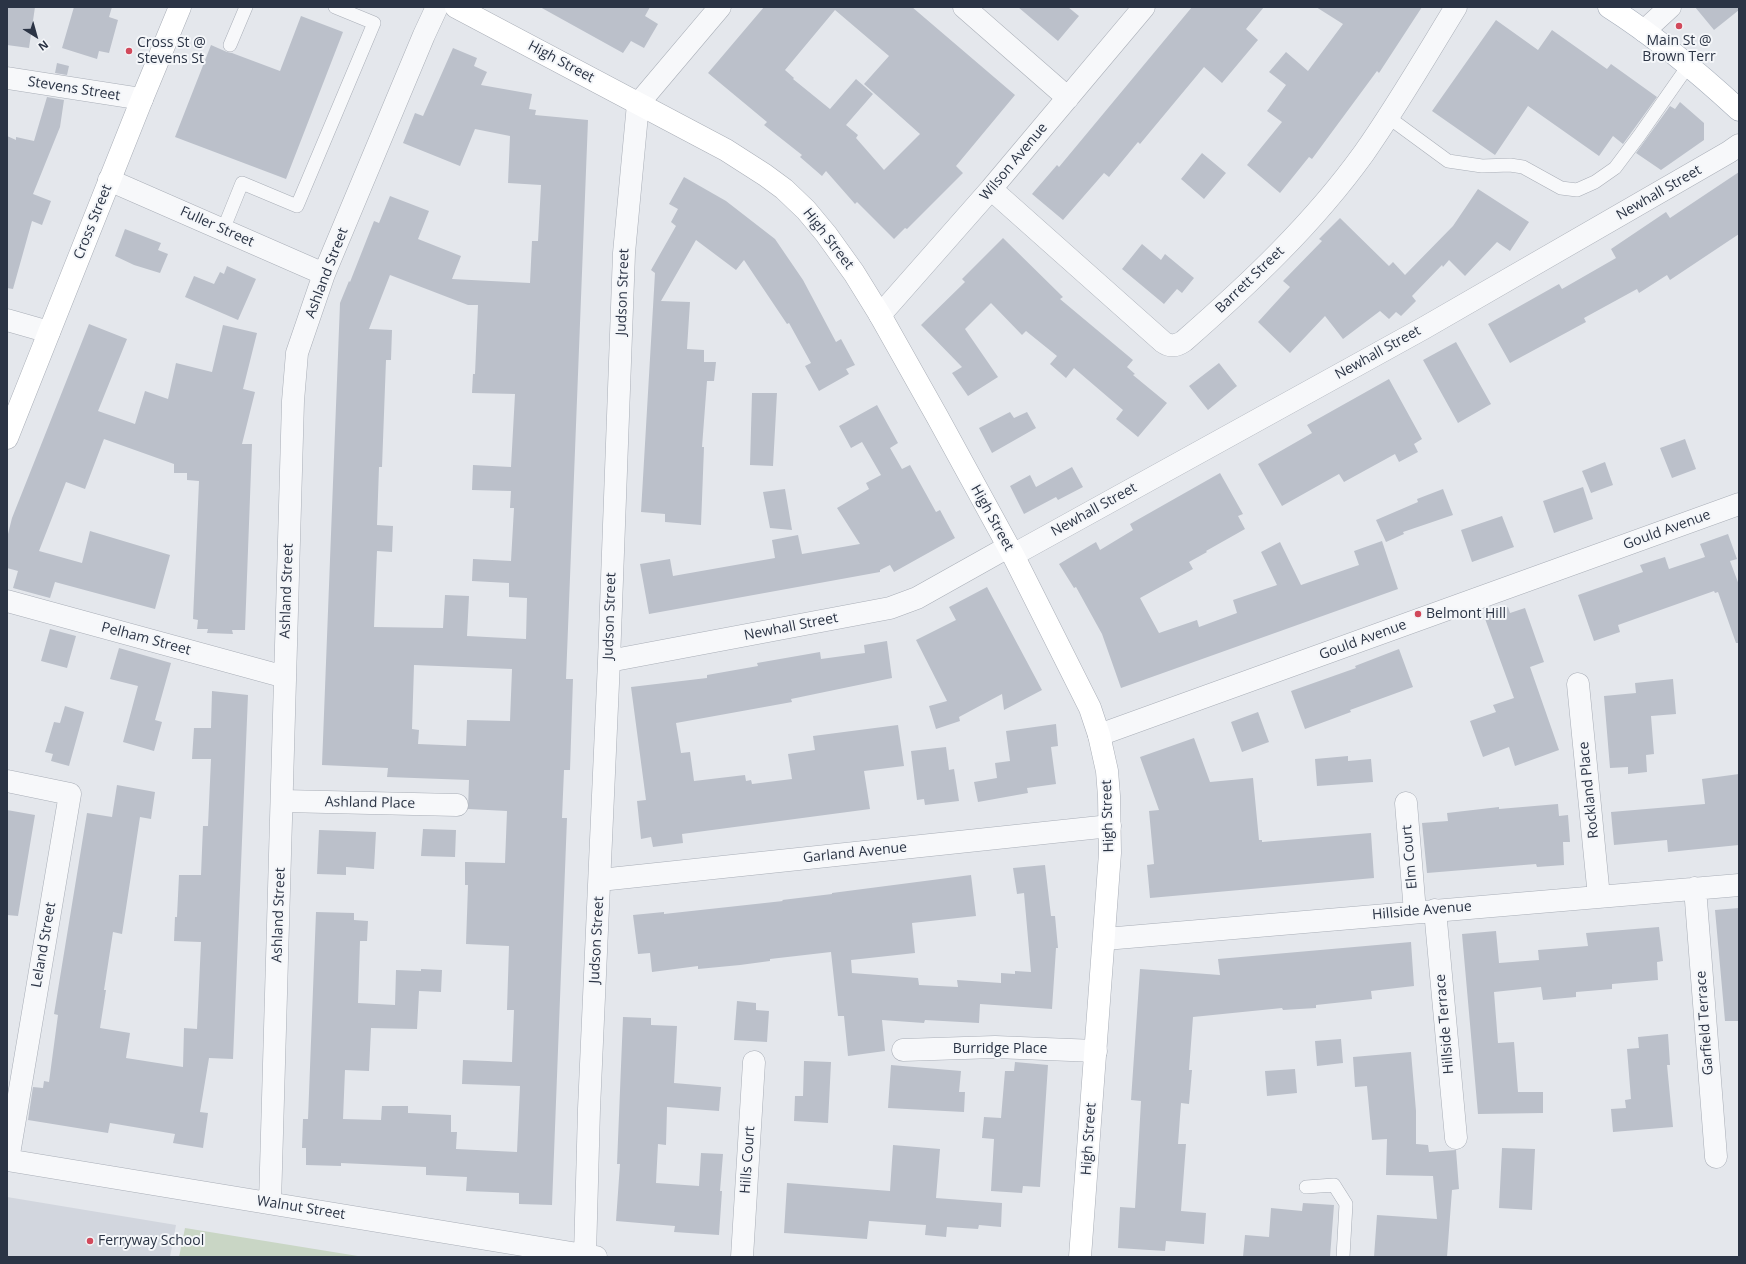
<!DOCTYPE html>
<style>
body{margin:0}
#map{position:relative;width:1746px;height:1264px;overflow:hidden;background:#e4e7ec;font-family:"Open Sans",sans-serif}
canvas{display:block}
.frame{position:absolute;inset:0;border:8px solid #2b3445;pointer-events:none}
.north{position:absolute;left:16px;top:16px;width:40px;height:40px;-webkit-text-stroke:3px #f4f6f9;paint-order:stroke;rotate:143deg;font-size:11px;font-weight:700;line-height:16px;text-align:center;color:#2b3445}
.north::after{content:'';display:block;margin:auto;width:14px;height:18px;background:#2b3445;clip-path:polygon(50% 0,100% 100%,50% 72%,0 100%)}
</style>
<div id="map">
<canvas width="1746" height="1264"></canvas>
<div class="frame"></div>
<div class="north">N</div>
</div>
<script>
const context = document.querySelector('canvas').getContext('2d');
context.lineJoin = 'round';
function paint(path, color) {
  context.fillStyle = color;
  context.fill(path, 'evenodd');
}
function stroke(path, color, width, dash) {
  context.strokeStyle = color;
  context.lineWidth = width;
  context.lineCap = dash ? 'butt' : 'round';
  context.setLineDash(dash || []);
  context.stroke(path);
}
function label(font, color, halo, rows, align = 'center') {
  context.font = font + ' "Open Sans",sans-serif';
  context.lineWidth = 4;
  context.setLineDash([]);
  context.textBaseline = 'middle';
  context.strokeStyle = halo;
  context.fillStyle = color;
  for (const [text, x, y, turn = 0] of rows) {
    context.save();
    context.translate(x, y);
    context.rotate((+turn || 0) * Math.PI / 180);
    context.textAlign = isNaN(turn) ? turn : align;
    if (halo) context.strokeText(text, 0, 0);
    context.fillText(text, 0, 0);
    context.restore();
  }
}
const built = new Path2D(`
 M 7,1197 L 176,1225 L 170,1257 L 7,1257 Z`);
const green = new Path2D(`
 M 185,1228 L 364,1257 L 179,1257 Z`);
const building = new Path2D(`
 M 7,7 L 35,7 L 29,48 L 7,45 Z
 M 74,7 L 112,7 L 109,17 L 118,20 L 109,53 L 99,51 L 97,59 L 62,48 Z
 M 540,7 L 650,7 L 645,16 L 658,24 L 644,48 L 631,41 L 623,53 Z
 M 764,7 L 912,7 L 1015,95 L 956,166 L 963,173 L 907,229 L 905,228 L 894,239 L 857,202 L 855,204 L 826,171 L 822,176 L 800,157 L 802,155 L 764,125 L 767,122 L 708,73 ZM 835,10 L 889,56 L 864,84 L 920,134 L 884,170 L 856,138 L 858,135 L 846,125 L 873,94 L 856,79 L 830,109 L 793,79 L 794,78 L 785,70 Z
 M 1018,7 L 1068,7 L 1079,16 L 1058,41 Z
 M 1192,7 L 1264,7 L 1246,29 L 1258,40 L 1222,83 L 1204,67 L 1140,144 L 1138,142 L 1109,177 L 1104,173 L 1063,220 L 1032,194 L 1057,165 L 1059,167 Z
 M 1316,7 L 1422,7 L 1379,73 L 1377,71 L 1312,159 L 1309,157 L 1280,193 L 1247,165 L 1282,122 L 1267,111 L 1286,85 L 1269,72 L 1286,52 L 1308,71 L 1343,24 Z
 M 1695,7 L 1739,7 L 1739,10 L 1714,30 Z
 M 301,16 L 343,32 L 286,179 L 175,137 L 211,45 L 227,52 L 232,53 L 280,71 Z
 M 1496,20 L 1538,50 L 1552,30 L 1607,69 L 1611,64 L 1657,97 L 1623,144 L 1613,136 L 1599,156 L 1528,106 L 1495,155 L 1432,111 Z
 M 453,48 L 477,58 L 474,66 L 487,72 L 481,85 L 532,94 L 529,109 L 536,110 L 535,115 L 588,120 L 566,679 L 573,679 L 570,770 L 564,770 L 562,818 L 567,818 L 552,1205 L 519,1204 L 519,1193 L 466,1191 L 467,1177 L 426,1175 L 426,1167 L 341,1163 L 341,1166 L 306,1165 L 306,1148 L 302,1148 L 303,1119 L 308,1119 L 316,912 L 354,913 L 354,920 L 368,921 L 367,941 L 360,941 L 358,1003 L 395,1005 L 396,970 L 421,971 L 421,969 L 442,970 L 441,992 L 419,991 L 417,1029 L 371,1028 L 369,1071 L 345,1070 L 343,1119 L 381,1120 L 382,1106 L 408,1106 L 408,1113 L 451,1115 L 451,1132 L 457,1132 L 456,1149 L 517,1152 L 520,1086 L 462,1084 L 463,1060 L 512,1062 L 514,1010 L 507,1010 L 509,946 L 466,944 L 468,885 L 465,885 L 465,862 L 505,863 L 507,811 L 468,809 L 469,780 L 387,777 L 388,768 L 322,765 L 340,303 L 349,281 L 350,282 L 374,221 L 379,223 L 390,196 L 429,211 L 418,239 L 461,256 L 452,279 L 530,283 L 532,241 L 538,241 L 541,185 L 508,183 L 510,136 L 475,129 L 460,166 L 403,143 L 415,113 L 423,116 ZM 390,275 L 468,305 L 478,305 L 475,374 L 473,374 L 472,393 L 515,394 L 511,467 L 473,465 L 472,490 L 511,491 L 510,508 L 514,508 L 511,561 L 473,559 L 472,581 L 509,583 L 509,597 L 527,598 L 526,639 L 467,636 L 469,596 L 445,595 L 443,628 L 374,627 L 377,551 L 392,552 L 393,526 L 377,525 L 379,467 L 382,467 L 386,360 L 391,360 L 392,330 L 369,329 ZM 414,665 L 512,669 L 510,721 L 467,720 L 466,746 L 418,744 L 419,730 L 412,729 Z
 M 57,63 L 69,66 L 67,75 L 55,73 Z
 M 47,97 L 64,100 L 60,127 L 33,194 L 51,201 L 42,225 L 32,221 L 13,289 L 7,288 L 7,136 L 16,140 L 16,137 L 34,141 Z
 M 1680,102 L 1704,123 L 1704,140 L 1661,170 L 1636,153 L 1670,106 L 1675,109 Z
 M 1202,153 L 1226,173 L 1204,199 L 1181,179 Z
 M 1739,172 L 1739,234 L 1670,280 L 1667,275 L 1639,293 L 1637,289 L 1584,318 L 1586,322 L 1510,363 L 1488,324 L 1559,284 L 1562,289 L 1616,258 L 1611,249 L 1666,212 L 1670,218 Z
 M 684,177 L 726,201 L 775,239 L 803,280 L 836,342 L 841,339 L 855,365 L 846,369 L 849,374 L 819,391 L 805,366 L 811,363 L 789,323 L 787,324 L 744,260 L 736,270 L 696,240 L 661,301 L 690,302 L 687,349 L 704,350 L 704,362 L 716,362 L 714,381 L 707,381 L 702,447 L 704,447 L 701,525 L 665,522 L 665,514 L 641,512 L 655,273 L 651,270 L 676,226 L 671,222 L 678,209 L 669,204 Z
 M 1478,189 L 1529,222 L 1510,251 L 1497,242 L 1465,276 L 1449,260 L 1443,267 L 1442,265 L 1412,296 L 1416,301 L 1401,316 L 1396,312 L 1389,319 L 1380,311 L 1343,339 L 1325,316 L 1290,353 L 1258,322 L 1290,287 L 1283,281 L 1322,241 L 1319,239 L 1340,218 L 1389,266 L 1393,262 L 1405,275 L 1453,226 Z
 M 125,229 L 161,243 L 158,250 L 168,254 L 160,273 L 134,265 L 115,256 Z
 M 1003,238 L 1063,297 L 1060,299 L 1133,360 L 1127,367 L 1135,374 L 1133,375 L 1167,403 L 1138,437 L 1116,419 L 1123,410 L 1074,368 L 1066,378 L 1050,364 L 1057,356 L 1026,331 L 1022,335 L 991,303 L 965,329 L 998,377 L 968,396 L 952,373 L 962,367 L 921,325 L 965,282 L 962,279 Z
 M 1142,244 L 1161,260 L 1165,254 L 1194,278 L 1182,293 L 1177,289 L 1164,304 L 1122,269 Z
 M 227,266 L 256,279 L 238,320 L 185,297 L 194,276 L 214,284 L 220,272 L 224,274 Z
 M 89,324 L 127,339 L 98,411 L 135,424 L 145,391 L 168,399 L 176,363 L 212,372 L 223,325 L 257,333 L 243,389 L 255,392 L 242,444 L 252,444 L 245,630 L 232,630 L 233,634 L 207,633 L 208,629 L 197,629 L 198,620 L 193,619 L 199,481 L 187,480 L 187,473 L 174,473 L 174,464 L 104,439 L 85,489 L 66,482 L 39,551 L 82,563 L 90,531 L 170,555 L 155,609 L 55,582 L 50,598 L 13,588 L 18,571 L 7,568 L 7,538 L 12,518 Z
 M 1456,342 L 1491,404 L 1458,423 L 1423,360 Z
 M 1219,363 L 1237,386 L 1208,410 L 1189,386 Z
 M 1389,379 L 1422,439 L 1414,444 L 1418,452 L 1399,462 L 1395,454 L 1344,482 L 1339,474 L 1282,506 L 1258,464 L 1312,433 L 1307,425 Z
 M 752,393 L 777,393 L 773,466 L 750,465 Z
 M 877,405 L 898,443 L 890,448 L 902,469 L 910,465 L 936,512 L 940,510 L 955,538 L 894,572 L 890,565 L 880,570 L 880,572 L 649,614 L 640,564 L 670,559 L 673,576 L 775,558 L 772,540 L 798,535 L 802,554 L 860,544 L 837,508 L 869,489 L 866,483 L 881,475 L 862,442 L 851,448 L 839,426 Z
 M 1010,412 L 1014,418 L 1027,412 L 1036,428 L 992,453 L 979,428 Z
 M 1685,439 L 1696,469 L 1672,478 L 1660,448 Z
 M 1605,462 L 1613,485 L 1591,493 L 1582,471 Z
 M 1072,467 L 1083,487 L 1058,500 L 1056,497 L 1024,514 L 1010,486 L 1030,475 L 1036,487 Z
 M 1220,473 L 1243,514 L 1238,516 L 1245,529 L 1206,551 L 1207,552 L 1189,562 L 1193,569 L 1140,598 L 1159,633 L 1197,620 L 1199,627 L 1237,613 L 1233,600 L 1277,585 L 1261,552 L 1280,542 L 1301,585 L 1359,565 L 1354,551 L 1382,541 L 1398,589 L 1121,688 L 1102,634 L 1076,587 L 1074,588 L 1059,564 L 1096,542 L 1100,550 L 1133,530 L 1130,524 Z
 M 1583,487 L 1593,519 L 1554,533 L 1543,501 Z
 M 785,489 L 792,530 L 770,528 L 763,492 Z
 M 1443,489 L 1453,515 L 1403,532 L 1404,534 L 1386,542 L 1376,520 L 1418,502 L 1417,499 Z
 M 1502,516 L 1514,547 L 1472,562 L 1461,530 Z
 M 1728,534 L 1737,559 L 1730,561 L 1739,585 L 1739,643 L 1736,643 L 1718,592 L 1715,593 L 1714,591 L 1618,625 L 1620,632 L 1594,641 L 1578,595 L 1643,572 L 1640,565 L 1665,557 L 1669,569 L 1705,557 L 1700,544 Z
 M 987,587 L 1042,690 L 1004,710 L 1002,694 L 959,717 L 960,721 L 936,729 L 929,706 L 947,701 L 916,640 L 956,620 L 949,607 Z
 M 1508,607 L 1510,613 L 1525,608 L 1544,662 L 1530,667 L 1559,750 L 1515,766 L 1509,747 L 1483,757 L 1470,721 L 1496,712 L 1493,705 L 1514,698 L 1484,616 Z
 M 50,629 L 76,636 L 67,668 L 41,661 Z
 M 887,641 L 892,678 L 791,699 L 792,702 L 676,723 L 681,753 L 690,752 L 694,781 L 745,775 L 746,781 L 751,780 L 752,784 L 792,779 L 788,754 L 815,750 L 813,736 L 898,725 L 904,766 L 864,771 L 870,809 L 682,834 L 683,843 L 653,847 L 651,837 L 641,839 L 637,801 L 646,800 L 631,687 L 707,678 L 707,675 L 758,666 L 757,663 L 820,652 L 821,659 L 865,653 L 864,645 Z
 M 119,648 L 171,663 L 155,720 L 162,722 L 154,751 L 123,742 L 138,686 L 110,679 Z
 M 1399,649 L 1413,687 L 1350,710 L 1351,712 L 1305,729 L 1291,691 L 1356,668 L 1355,666 Z
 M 1673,679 L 1676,714 L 1651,716 L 1654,754 L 1646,755 L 1647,772 L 1628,774 L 1628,767 L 1610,768 L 1604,696 L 1636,693 L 1635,683 Z
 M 212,691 L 248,695 L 233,1059 L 209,1058 L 200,1112 L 208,1113 L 203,1148 L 173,1143 L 175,1134 L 110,1123 L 108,1133 L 28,1120 L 33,1087 L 43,1088 L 44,1081 L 49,1082 L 58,1015 L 54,1014 L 87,813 L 112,817 L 117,785 L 155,792 L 151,819 L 140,817 L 122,934 L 113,932 L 104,990 L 106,990 L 100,1028 L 130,1033 L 126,1058 L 183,1067 L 184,1028 L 197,1029 L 201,942 L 174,941 L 175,917 L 177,917 L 179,875 L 201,875 L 203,826 L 208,826 L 211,759 L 192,759 L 194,728 L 211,728 Z
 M 65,706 L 84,712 L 69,766 L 51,761 L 53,754 L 45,752 L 54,722 L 60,723 Z
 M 1258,712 L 1269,742 L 1242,752 L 1231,722 Z
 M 1056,724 L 1058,746 L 1051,747 L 1056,784 L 1027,788 L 1028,793 L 978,802 L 974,782 L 997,778 L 995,763 L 1010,761 L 1006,731 Z
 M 1194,738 L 1210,782 L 1253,778 L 1259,840 L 1262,840 L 1262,842 L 1371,833 L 1374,878 L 1150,898 L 1147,865 L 1154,864 L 1149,811 L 1159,810 L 1140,757 Z
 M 946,747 L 949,770 L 954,769 L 959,801 L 925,805 L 924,799 L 917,800 L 911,751 Z
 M 1348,756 L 1348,761 L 1371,759 L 1373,782 L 1317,786 L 1315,759 Z
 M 1739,774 L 1739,845 L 1668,852 L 1667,840 L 1614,845 L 1611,812 L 1705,804 L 1702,779 Z
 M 1558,804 L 1559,816 L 1568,815 L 1570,842 L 1563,842 L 1564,865 L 1537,867 L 1536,864 L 1427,873 L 1422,823 L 1448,821 L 1447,813 L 1499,807 L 1499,809 Z
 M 7,810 L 35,815 L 18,916 L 7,915 Z
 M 423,829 L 456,830 L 455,857 L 421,856 Z
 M 319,830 L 376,832 L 374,869 L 346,867 L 346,875 L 317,874 Z
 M 1045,865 L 1051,916 L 1055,916 L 1058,948 L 1056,948 L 1052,1009 L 980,1004 L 979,1023 L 925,1020 L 924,1023 L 882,1020 L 885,1051 L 848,1056 L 844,1016 L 838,1016 L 831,952 L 770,959 L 770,961 L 740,965 L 698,969 L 698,966 L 652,972 L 650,953 L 638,954 L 633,915 L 664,912 L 664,914 L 783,901 L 782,900 L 832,894 L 832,893 L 971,875 L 976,916 L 912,923 L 915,953 L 851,960 L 852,973 L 918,978 L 919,985 L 958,987 L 957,980 L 1001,983 L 1001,973 L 1015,974 L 1015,971 L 1031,972 L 1024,893 L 1017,894 L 1013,868 Z
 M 1739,908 L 1739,1021 L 1725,1021 L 1715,910 Z
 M 1659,927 L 1663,961 L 1657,962 L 1658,980 L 1612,984 L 1612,989 L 1576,992 L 1576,997 L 1543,1000 L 1541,987 L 1494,992 L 1498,1043 L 1514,1042 L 1518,1092 L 1543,1092 L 1543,1113 L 1478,1114 L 1462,934 L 1496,931 L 1499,963 L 1539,960 L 1538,950 L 1588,946 L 1586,933 Z
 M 1411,942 L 1414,986 L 1371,991 L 1372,999 L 1316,1005 L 1316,1008 L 1283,1010 L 1282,1008 L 1193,1017 L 1189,1070 L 1192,1070 L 1189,1104 L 1181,1103 L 1178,1144 L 1186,1144 L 1181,1211 L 1206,1213 L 1204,1244 L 1166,1241 L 1165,1251 L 1118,1248 L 1120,1207 L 1135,1208 L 1141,1101 L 1131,1100 L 1140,969 L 1220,975 L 1218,959 Z
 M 737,1001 L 756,1003 L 756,1010 L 769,1011 L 767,1042 L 734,1040 Z
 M 623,1017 L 651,1018 L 651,1025 L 677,1026 L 674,1083 L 721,1087 L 719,1111 L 667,1107 L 666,1145 L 658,1144 L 656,1183 L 699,1186 L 701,1153 L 723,1154 L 720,1191 L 722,1191 L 719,1235 L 674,1232 L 675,1226 L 616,1221 L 620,1164 L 617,1164 Z
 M 1668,1034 L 1670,1065 L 1667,1065 L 1673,1127 L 1613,1132 L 1611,1109 L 1626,1108 L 1625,1100 L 1631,1099 L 1627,1049 L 1639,1048 L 1638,1037 Z
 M 1341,1039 L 1343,1063 L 1317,1066 L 1315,1041 Z
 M 1411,1052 L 1416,1111 L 1416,1144 L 1428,1145 L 1429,1152 L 1456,1150 L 1459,1189 L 1452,1190 L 1447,1257 L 1374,1257 L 1377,1215 L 1437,1219 L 1433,1176 L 1386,1175 L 1387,1139 L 1372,1140 L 1367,1086 L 1355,1087 L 1353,1057 Z
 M 804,1061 L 831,1062 L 828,1123 L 794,1121 L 795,1096 L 803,1096 Z
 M 1015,1062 L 1048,1065 L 1040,1187 L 1023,1186 L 1022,1193 L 991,1191 L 994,1139 L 982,1138 L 984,1117 L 1001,1118 L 1005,1071 L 1014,1071 Z
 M 891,1065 L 961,1071 L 959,1092 L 965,1092 L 964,1112 L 888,1108 Z
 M 1295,1069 L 1297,1093 L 1267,1096 L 1265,1071 Z
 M 893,1145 L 940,1149 L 936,1198 L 1002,1203 L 1001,1227 L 979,1225 L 978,1229 L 947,1227 L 946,1237 L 925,1235 L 926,1225 L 869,1221 L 867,1239 L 784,1233 L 787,1183 L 890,1191 Z
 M 1502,1148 L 1535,1149 L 1532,1210 L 1499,1208 Z
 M 1303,1203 L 1334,1205 L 1330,1257 L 1243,1257 L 1245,1235 L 1269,1237 L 1271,1208 L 1302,1211 Z`);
const lane = new Path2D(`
 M 230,45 L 246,7
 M 1388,117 L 1448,161 L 1482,166 L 1510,165 L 1523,167 L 1561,188 L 1577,190 L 1595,182 L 1615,168 L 1639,136 L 1688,66
 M 223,230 L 242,183 L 297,206 L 374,23 L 335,7
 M 1306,1187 L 1334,1185 L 1346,1204 L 1343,1257`);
const street = new Path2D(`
 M 964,7 L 1068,98
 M 1644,31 L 1670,7
 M 7,78 L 142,99
 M 109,180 L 324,274
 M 991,189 L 1163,342 C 1170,347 1177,346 1184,341 C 1249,284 1313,224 1364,153 C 1397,106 1426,56 1456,7
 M 880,315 L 991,189 L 1144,7
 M 7,320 L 49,332
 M 1013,555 L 1424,328 L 1729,152 L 1739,145
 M 7,601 L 285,677
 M 609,661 L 890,608 L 917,598 L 1008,547
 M 1578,684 L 1599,897
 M 1099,735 L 1739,504
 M 7,781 L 70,794 L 8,1160
 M 283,801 L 457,805
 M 1406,803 L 1415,912
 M 600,880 L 1110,826
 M 1695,888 L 1716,1157
 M 1435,910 L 1456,1138
 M 1105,939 L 1739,885
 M 903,1050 L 995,1047 L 1096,1051
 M 7,1160 L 596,1257
 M 270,1203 L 293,401 L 297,353 L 324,274 L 424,35 L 437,7
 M 585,1255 L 589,1109 L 609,661 L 624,253 L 638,104 L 720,7
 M 742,1257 L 754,1062`);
const secondary = new Path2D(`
 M 456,7 L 726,150 L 765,175 L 784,189 L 806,210 L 826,234 L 854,273 L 880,315 L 938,418 L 1013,555 L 1090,708 L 1099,735 L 1107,771 L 1109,796 L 1110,853 L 1080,1257
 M 7,438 L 142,99 L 180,7`);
const primary = new Path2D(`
 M 1609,7 C 1656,37 1699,73 1739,110`);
const markers = [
 [1679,26,4,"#d1495b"],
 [129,51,4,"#d1495b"],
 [1418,614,4,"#d1495b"],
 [90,1241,4,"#d1495b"]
];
const poiNames = [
 ["Main St @",1679,41,"center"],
 ["Brown Terr",1679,57,"center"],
 ["Cross St @",137,43],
 ["Stevens St",137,59],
 ["Belmont Hill",1426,614],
 ["Ferryway School",98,1241]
];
const streetNames = [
 ["High Street",561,62,28],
 ["Stevens Street",74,89,9],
 ["Wilson Avenue",1014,162,-50],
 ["Newhall Street",1659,193,-30],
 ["Cross Street",93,222,-68],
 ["Fuller Street",217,227,24],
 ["High Street",828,239,52],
 ["Ashland Street",327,273,-69],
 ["Barrett Street",1250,280,-44],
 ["Judson Street",623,292,-88],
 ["Newhall Street",1378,353,-29],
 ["Newhall Street",1094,510,-29],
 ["High Street",992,518,61],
 ["Gould Avenue",1667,530,-20],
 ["Ashland Street",287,591,-88],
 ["Judson Street",610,616,-88],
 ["Newhall Street",791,627,-11],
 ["Pelham Street",146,639,15],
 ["Gould Avenue",1363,640,-20],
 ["Rockland Place",1589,790,-96],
 ["Ashland Place",370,803,1],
 ["High Street",1108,816,-92],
 ["Garland Avenue",855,853,-6],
 ["Elm Court",1410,857,-95],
 ["Hillside Avenue",1422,911,-5],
 ["Ashland Street",279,915,-88],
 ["Judson Street",597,940,-87],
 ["Leland Street",44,945,-80],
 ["Garfield Terrace",1705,1023,-94],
 ["Hillside Terrace",1445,1024,-95],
 ["Burridge Place",1000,1049],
 ["High Street",1089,1139,-86],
 ["Hills Court",748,1160,-86],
 ["Walnut Street",301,1208,9]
];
paint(built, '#d2d6de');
paint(green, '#c9d6c5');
paint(building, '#bbc0ca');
stroke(lane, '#a9aeb7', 14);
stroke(street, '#a9aeb7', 23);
stroke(secondary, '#a9aeb7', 23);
stroke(primary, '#a3abb8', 23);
stroke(lane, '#f7f8fa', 13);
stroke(street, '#f7f8fa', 22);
stroke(secondary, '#fff', 22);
stroke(primary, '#fff', 22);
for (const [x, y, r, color] of markers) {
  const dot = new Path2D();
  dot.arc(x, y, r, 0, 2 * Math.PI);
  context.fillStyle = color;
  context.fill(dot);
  stroke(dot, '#f4f6f9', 1.5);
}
label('14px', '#2b3445', '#f4f6f9', poiNames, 'left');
label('14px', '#2b3445', '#f4f6f9', streetNames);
</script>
